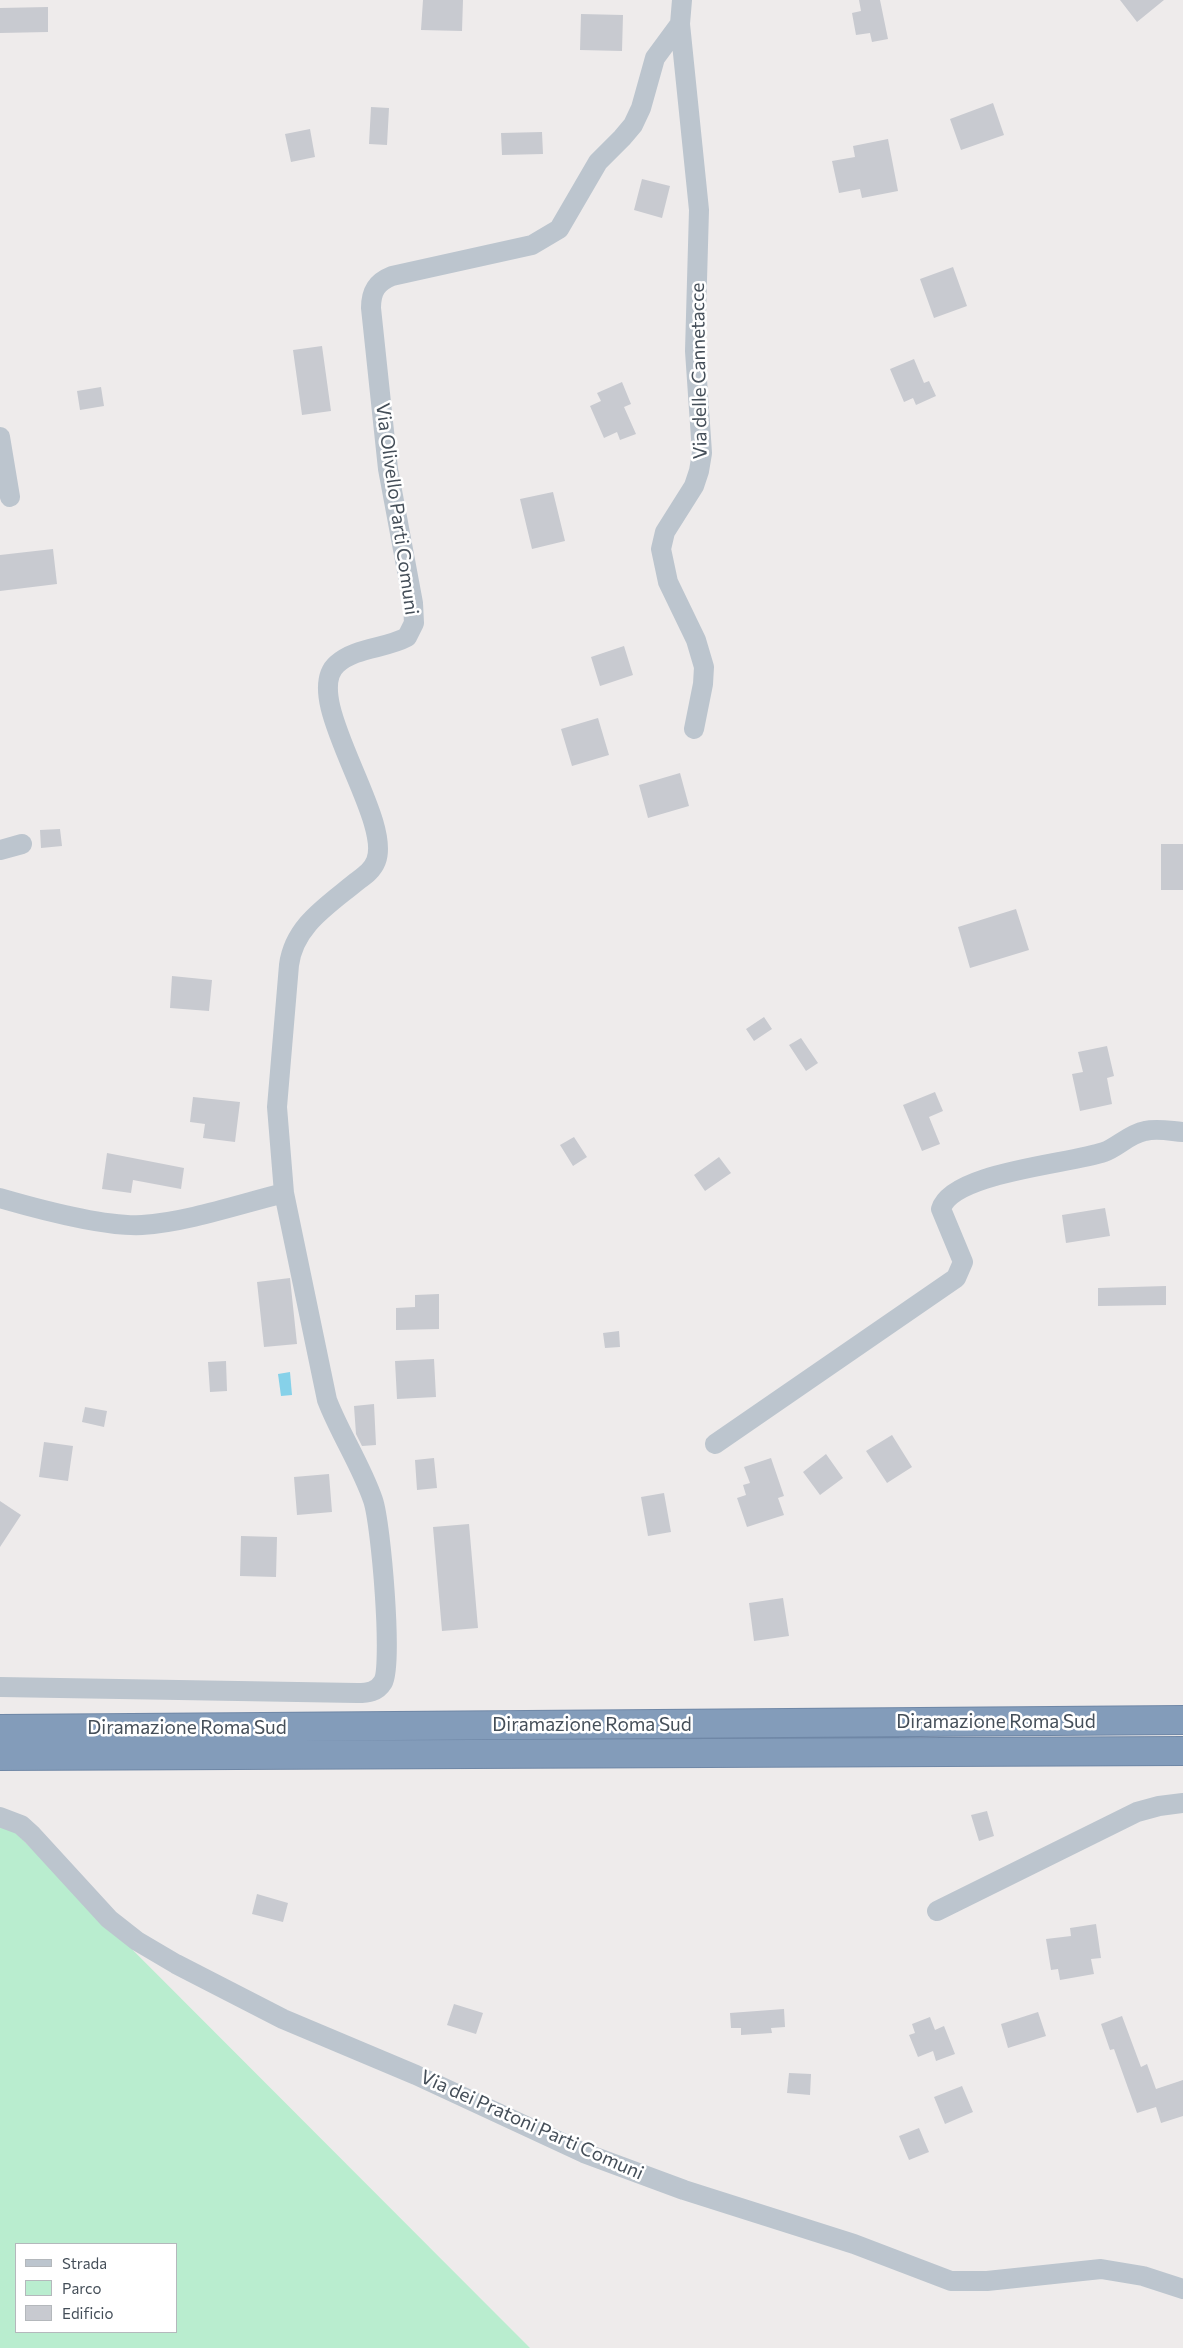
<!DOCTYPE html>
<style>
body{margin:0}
#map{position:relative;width:1183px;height:2348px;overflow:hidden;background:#eeebeb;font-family:Commissioner,sans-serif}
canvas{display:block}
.legend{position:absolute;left:15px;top:2243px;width:162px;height:90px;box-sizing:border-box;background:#fff;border:1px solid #b4b8bc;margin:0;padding:6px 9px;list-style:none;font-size:15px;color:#444e58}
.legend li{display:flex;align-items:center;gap:10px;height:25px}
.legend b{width:25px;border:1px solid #b4b8bc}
</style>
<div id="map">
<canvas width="1183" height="2348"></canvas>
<ul class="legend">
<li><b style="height:6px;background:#bcc5ce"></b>Strada</li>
<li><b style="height:14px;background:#b9edcf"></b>Parco</li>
<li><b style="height:14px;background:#c8cad0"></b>Edificio</li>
</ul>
</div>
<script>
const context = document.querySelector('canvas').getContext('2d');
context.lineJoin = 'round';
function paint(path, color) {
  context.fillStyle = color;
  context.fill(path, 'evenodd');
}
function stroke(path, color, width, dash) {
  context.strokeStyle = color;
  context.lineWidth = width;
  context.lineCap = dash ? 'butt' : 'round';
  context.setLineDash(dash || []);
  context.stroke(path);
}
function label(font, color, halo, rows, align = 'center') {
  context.font = font + ' Commissioner,sans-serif';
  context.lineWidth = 5;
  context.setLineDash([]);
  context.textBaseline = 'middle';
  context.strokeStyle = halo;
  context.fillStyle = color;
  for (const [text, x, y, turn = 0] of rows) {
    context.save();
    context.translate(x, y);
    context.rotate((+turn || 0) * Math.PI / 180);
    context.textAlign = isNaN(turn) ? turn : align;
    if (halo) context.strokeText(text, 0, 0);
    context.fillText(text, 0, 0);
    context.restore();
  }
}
const green = new Path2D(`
 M 0,1817 L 530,2348 L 0,2348 ZM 16,2244 L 176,2244 L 176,2332 L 16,2332 Z`);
const water = new Path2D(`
 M 290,1372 L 292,1395 L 281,1396 L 278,1374 Z`);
const building = new Path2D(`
 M 423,0 L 463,0 L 462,31 L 421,30 Z
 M 859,0 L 880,0 L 888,39 L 872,42 L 870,33 L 856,35 L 852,13 L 861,11 Z
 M 1120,0 L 1164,0 L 1137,22 Z
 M 48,7 L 48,32 L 0,33 L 0,8 Z
 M 581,14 L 623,15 L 622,51 L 580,50 Z
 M 993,103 L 1004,135 L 961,150 L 950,119 Z
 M 371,107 L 389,108 L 387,145 L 369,144 Z
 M 310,129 L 315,157 L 291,162 L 285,134 Z
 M 542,132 L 543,154 L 502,155 L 501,133 Z
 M 888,139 L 898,191 L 862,198 L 860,189 L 839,193 L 832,161 L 855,157 L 853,146 Z
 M 642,179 L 670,186 L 662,218 L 634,210 Z
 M 953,267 L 967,306 L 934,318 L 920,279 Z
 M 322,346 L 331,411 L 302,415 L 293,350 Z
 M 914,359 L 924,383 L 929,381 L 936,396 L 916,405 L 913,398 L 904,402 L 890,369 Z
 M 622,382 L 631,404 L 624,407 L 636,434 L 620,440 L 617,432 L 604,438 L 590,406 L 601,401 L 597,393 Z
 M 101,387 L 104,406 L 80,410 L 77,391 Z
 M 553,492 L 565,541 L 532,549 L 520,499 Z
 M 53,549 L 57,584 L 0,591 L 0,555 Z
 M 624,646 L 633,675 L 600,686 L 591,657 Z
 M 598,718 L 609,755 L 572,766 L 561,729 Z
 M 680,773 L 689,806 L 648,818 L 639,785 Z
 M 60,829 L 62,846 L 41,848 L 40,830 Z
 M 1161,844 L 1183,844 L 1183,890 L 1161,890 Z
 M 1016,909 L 1029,950 L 970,968 L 958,927 Z
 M 172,976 L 212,980 L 209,1011 L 170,1008 Z
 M 764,1017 L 772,1029 L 754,1041 L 746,1029 Z
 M 801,1038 L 818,1063 L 806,1071 L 789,1045 Z
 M 1107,1046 L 1114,1076 L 1107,1078 L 1112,1104 L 1080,1111 L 1072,1074 L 1083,1072 L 1078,1052 Z
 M 935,1092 L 943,1111 L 929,1117 L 940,1144 L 922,1151 L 903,1105 Z
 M 193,1097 L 240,1102 L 235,1142 L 203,1138 L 205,1124 L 190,1122 Z
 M 574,1137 L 587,1157 L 573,1166 L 560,1145 Z
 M 107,1153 L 184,1168 L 181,1189 L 133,1180 L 131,1193 L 102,1189 Z
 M 719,1157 L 731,1173 L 705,1191 L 694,1175 Z
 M 1105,1208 L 1110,1236 L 1066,1243 L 1062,1215 Z
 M 290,1278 L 297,1344 L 264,1347 L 257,1282 Z
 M 1166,1286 L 1166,1305 L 1098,1306 L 1098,1288 Z
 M 439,1294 L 439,1329 L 396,1330 L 396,1308 L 415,1307 L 415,1295 Z
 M 619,1331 L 620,1347 L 605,1348 L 603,1333 Z
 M 434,1359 L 436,1397 L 397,1399 L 395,1361 Z
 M 226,1361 L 227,1391 L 210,1392 L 208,1362 Z
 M 374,1404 L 376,1445 L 362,1446 L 356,1434 L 354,1406 Z
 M 85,1407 L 107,1411 L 104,1427 L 82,1422 Z
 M 892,1435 L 912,1467 L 887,1483 L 866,1451 Z
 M 44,1442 L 73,1446 L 68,1481 L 39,1477 Z
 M 826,1454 L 843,1478 L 820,1495 L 803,1472 Z
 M 434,1458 L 437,1488 L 417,1490 L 415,1460 Z
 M 771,1458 L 784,1496 L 778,1498 L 784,1515 L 747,1527 L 737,1498 L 746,1495 L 743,1485 L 750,1483 L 744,1467 Z
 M 329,1474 L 332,1512 L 297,1515 L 294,1477 Z
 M 664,1493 L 671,1532 L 648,1536 L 641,1497 Z
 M 0,1501 L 21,1515 L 0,1547 Z
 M 469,1524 L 478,1628 L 442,1631 L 433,1527 Z
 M 241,1536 L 277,1537 L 276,1577 L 240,1576 Z
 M 783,1598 L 789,1636 L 754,1641 L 749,1603 Z
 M 987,1811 L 994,1836 L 979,1841 L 971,1815 Z
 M 257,1894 L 288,1903 L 283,1922 L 252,1914 Z
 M 1096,1924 L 1101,1958 L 1091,1959 L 1094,1974 L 1060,1980 L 1058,1969 L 1051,1970 L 1046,1939 L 1071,1936 L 1070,1928 Z
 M 454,2004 L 483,2013 L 476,2034 L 447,2025 Z
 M 784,2009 L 785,2027 L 771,2028 L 772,2033 L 741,2035 L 741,2028 L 731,2028 L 730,2013 Z
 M 1038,2012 L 1046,2036 L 1008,2048 L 1001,2024 Z
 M 1122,2016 L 1141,2067 L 1147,2064 L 1156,2089 L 1183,2080 L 1183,2116 L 1161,2123 L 1156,2107 L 1137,2113 L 1114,2049 L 1110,2050 L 1101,2024 Z
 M 930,2017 L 935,2030 L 944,2026 L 955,2054 L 936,2061 L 933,2051 L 918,2057 L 909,2035 L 915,2033 L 912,2024 Z
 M 789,2073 L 811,2074 L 810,2095 L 787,2093 Z
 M 962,2086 L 973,2112 L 945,2124 L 934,2097 Z
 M 919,2128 L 929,2152 L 909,2160 L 899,2136 Z`);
const minor = new Path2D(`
 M 680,24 L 699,210 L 695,351 L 702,453 L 699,471 L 694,486 L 665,532 L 661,549 L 668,582 L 696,640 L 704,667 L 703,684 L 694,729
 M 0,437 L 10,497
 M 0,850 L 22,844
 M 0,1198 C 38,1209 104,1227 142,1225 C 187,1222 240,1204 284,1193 L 277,1107 L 289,965 C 294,926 327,906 356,882 C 364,876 372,871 376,861 C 393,818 299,697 337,664 C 356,647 385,649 407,637 L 414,623 L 413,603 L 388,469 L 371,308 C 371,291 377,282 392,276 L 532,245 L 559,229 L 598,162 L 622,138 L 633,125 L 641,108 L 655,58 L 680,24 L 682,0
 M 715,1444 L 956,1278 L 963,1262 L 941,1209 C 952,1172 1070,1164 1104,1152 C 1118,1147 1129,1134 1145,1131 C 1157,1128 1170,1131 1183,1132
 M 0,1687 L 357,1693 C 368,1693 377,1692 383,1682 C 393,1665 381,1523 373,1500 C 361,1465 340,1434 327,1400 L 284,1193
 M 0,1817 L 21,1825 L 32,1835 L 109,1919 L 137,1941 L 176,1964 L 283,2019 L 416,2075 L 584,2153 L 684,2190 L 854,2244 L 951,2281 L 987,2281 L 1101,2269 L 1143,2276 L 1183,2289
 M 937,1911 L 1137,1812 L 1159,1806 L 1183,1803`);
const highway = new Path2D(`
 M 0,1729 L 1183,1720
 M 0,1756 L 1183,1751`);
const streetNames = [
 ["Via delle Cannetacce",699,371,-91],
 ["Via Olivello Parti Comuni",397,509,82],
 ["Diramazione Roma Sud",996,1722],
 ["Diramazione Roma Sud",592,1725],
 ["Diramazione Roma Sud",187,1728],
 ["Via dei Pratoni Parti Comuni",532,2125,24]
];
paint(green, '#b9edcf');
paint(water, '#86d1e9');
paint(building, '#c8cad0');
stroke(highway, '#6f87a6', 30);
stroke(minor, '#bcc5ce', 20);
stroke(highway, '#839cba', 28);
label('19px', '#444e58', '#fff', streetNames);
</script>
